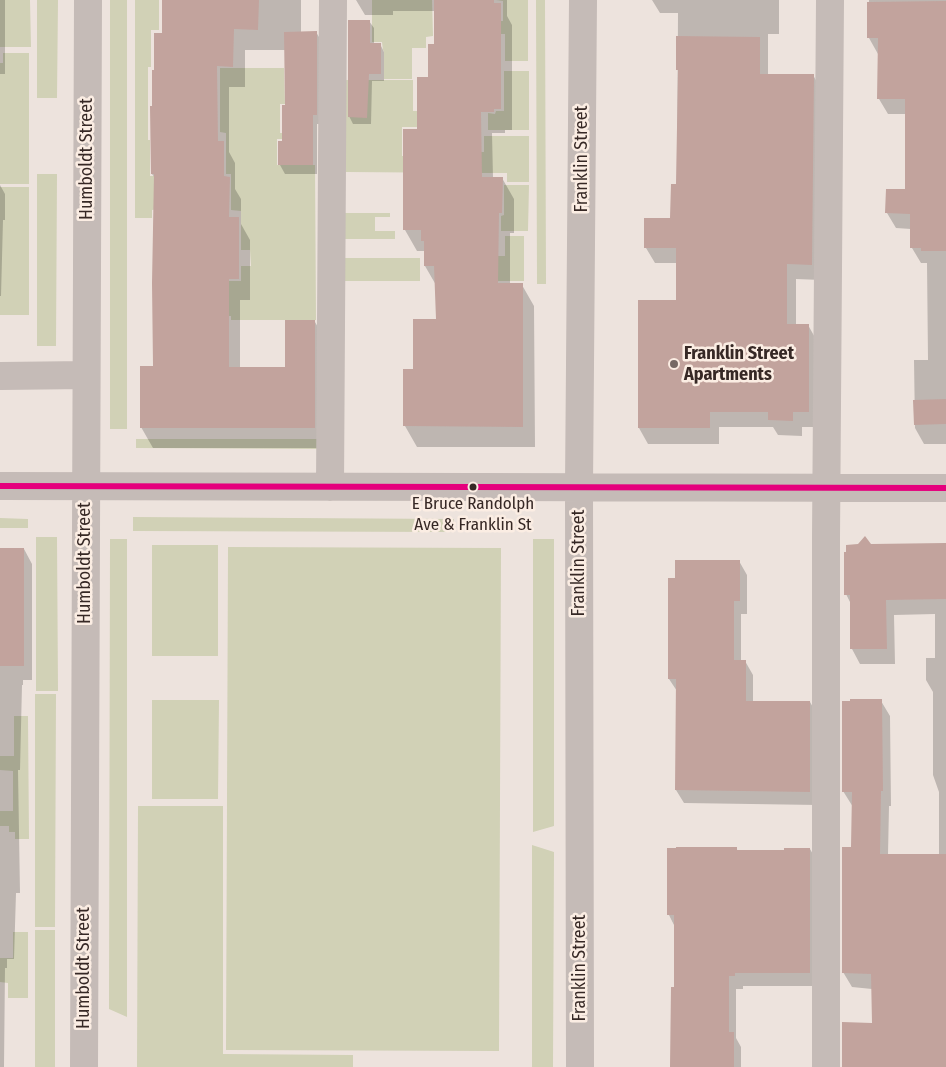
<!DOCTYPE html>
<style>
body{margin:0}
canvas{display:block;background:#ede3dd}
</style>
<canvas width="946" height="1067"></canvas>
<script>
const context = document.querySelector('canvas').getContext('2d');
context.lineJoin = 'round';
function paint(path, color) {
  context.fillStyle = color;
  context.fill(path, 'evenodd');
}
function stroke(path, color, width, dash) {
  context.strokeStyle = color;
  context.lineWidth = width;
  context.lineCap = dash ? 'butt' : 'round';
  context.setLineDash(dash || []);
  context.stroke(path);
}
function label(font, color, halo, rows, align = 'center') {
  context.font = font + ' "Fira Sans Condensed",sans-serif';
  context.lineWidth = 5;
  context.setLineDash([]);
  context.textBaseline = 'middle';
  context.strokeStyle = halo;
  context.fillStyle = color;
  for (const [text, x, y, turn = 0] of rows) {
    context.save();
    context.translate(x, y);
    context.rotate((+turn || 0) * Math.PI / 180);
    context.textAlign = isNaN(turn) ? turn : align;
    if (halo) context.strokeText(text, 0, 0);
    context.fillText(text, 0, 0);
    context.restore();
  }
}
const green = new Path2D(`
 M 0,0 L 30,0 L 31,47 L 0,47 Z
 M 37,0 L 58,0 L 57,98 L 37,98 Z
 M 110,0 L 127,0 L 127,429 L 110,429 Z
 M 135,0 L 159,0 L 159,30 L 151,30 L 151,67 L 148,67 L 148,140 L 150,140 L 150,176 L 158,176 L 158,209 L 152,210 L 152,218 L 135,218 Z
 M 372,0 L 432,0 L 433,36 L 426,37 L 426,48 L 412,48 L 412,79 L 384,79 L 384,51 L 383,50 L 382,42 L 372,42 Z
 M 496,0 L 528,0 L 528,61 L 505,61 L 505,34 L 497,34 L 497,21 L 503,21 L 503,1 Z
 M 536,0 L 545,0 L 546,284 L 537,284 Z
 M 3,53 L 29,53 L 29,184 L 0,184 L 0,63 L 3,63 Z
 M 220,68 L 284,68 L 285,104 L 280,104 L 280,133 L 311,133 L 311,139 L 277,139 L 277,165 L 315,165 L 316,320 L 231,320 L 231,316 L 227,316 L 226,281 L 241,281 L 241,266 L 251,266 L 250,250 L 241,250 L 241,211 L 231,210 L 231,174 L 226,174 L 226,133 L 220,132 Z
 M 504,71 L 529,71 L 529,130 L 488,130 L 488,113 L 495,114 L 496,111 L 504,111 Z
 M 346,80 L 413,80 L 413,111 L 419,111 L 419,127 L 402,127 L 402,156 L 431,156 L 479,173 L 346,172 Z
 M 484,136 L 529,136 L 529,182 L 507,182 L 507,173 L 481,173 L 481,152 L 484,152 Z
 M 37,174 L 57,174 L 56,346 L 37,346 Z
 M 504,185 L 529,185 L 528,231 L 501,231 L 501,216 L 504,215 Z
 M 0,187 L 29,187 L 29,315 L 0,315 Z
 M 343,213 L 390,213 L 390,217 L 375,217 L 375,231 L 395,231 L 395,239 L 343,239 Z
 M 505,236 L 524,236 L 524,281 L 450,281 L 453,256 L 505,256 Z
 M 345,258 L 420,258 L 420,281 L 345,281 Z
 M 136,439 L 319,439 L 319,449 L 136,448 Z
 M 133,517 L 454,519 L 454,532 L 133,531 Z
 M 0,518 L 28,519 L 28,528 L 0,528 Z
 M 36,537 L 57,537 L 58,691 L 36,691 Z
 M 110,539 L 127,539 L 127,1017 L 109,1009 Z
 M 533,539 L 554,539 L 554,826 L 533,832 Z
 M 152,545 L 218,545 L 218,656 L 152,656 Z
 M 228,547 L 501,548 L 499,1051 L 226,1050 Z
 M 35,694 L 56,694 L 55,927 L 35,927 Z
 M 152,700 L 219,700 L 218,799 L 152,799 Z
 M 14,716 L 28,716 L 29,839 L 15,839 L 15,832 L 9,832 L 9,826 L 0,826 L 0,811 L 13,811 L 13,771 L 0,770 L 0,756 L 14,756 Z
 M 138,806 L 223,806 L 223,1054 L 353,1055 L 353,1067 L 137,1067 Z
 M 532,845 L 554,852 L 553,1067 L 532,1067 Z
 M 35,930 L 55,930 L 55,1067 L 35,1067 Z
 M 13,932 L 28,932 L 28,998 L 8,998 L 8,983 L 0,982 L 0,958 L 13,958 Z`);
const shadow = new Path2D(`
 M 0,0 L 5,0 L 5,74 L 0,74 Z
 M 163,0 L 301,0 L 301,33 L 316,32 L 322,42 L 321,124 L 317,124 L 317,174 L 285,174 L 280,165 L 284,142 L 286,106 L 285,50 L 245,50 L 245,87 L 229,87 L 229,152 L 235,163 L 235,189 L 241,199 L 241,224 L 250,240 L 250,300 L 240,300 L 240,368 L 286,368 L 315,322 L 327,343 L 326,448 L 153,448 L 141,427 L 154,368 L 155,178 L 152,174 L 153,107 L 163,34 Z
 M 356,0 L 507,0 L 507,16 L 512,25 L 512,130 L 505,130 L 505,133 L 492,133 L 493,178 L 502,178 L 514,199 L 514,233 L 510,233 L 510,285 L 522,285 L 534,306 L 535,447 L 417,447 L 405,426 L 414,371 L 438,321 L 436,285 L 425,266 L 425,251 L 417,251 L 405,230 L 418,130 L 430,78 L 435,46 L 435,11 L 393,11 L 393,15 L 365,15 Z
 M 652,0 L 779,0 L 779,34 L 768,34 L 768,75 L 813,75 L 822,91 L 821,280 L 796,279 L 796,325 L 808,325 L 817,341 L 817,427 L 802,427 L 802,436 L 778,435 L 773,427 L 719,427 L 719,444 L 648,444 L 639,428 L 677,301 L 677,263 L 655,263 L 646,248 L 671,219 L 677,185 L 678,13 L 660,13 Z
 M 869,0 L 946,0 L 946,444 L 924,444 L 915,428 L 914,360 L 928,360 L 927,263 L 921,263 L 912,248 L 911,229 L 896,228 L 887,213 L 907,190 L 906,114 L 888,114 L 879,99 L 879,53 L 878,54 L 869,38 Z
 M 369,21 L 374,28 L 374,44 L 380,44 L 384,52 L 384,81 L 372,81 L 371,124 L 353,124 L 349,116 Z
 M 0,185 L 5,194 L 5,220 L 3,220 L 1,296 L 0,296 Z
 M 870,545 L 946,545 L 946,1067 L 843,1067 L 873,1024 L 872,989 L 852,987 L 843,972 L 852,848 L 853,807 L 843,791 L 881,701 L 890,716 L 891,806 L 889,806 L 888,855 L 939,855 L 939,792 L 933,775 L 933,692 L 926,680 L 926,658 L 935,658 L 935,614 L 894,615 L 895,664 L 860,664 L 852,649 L 851,604 L 846,594 Z
 M 0,549 L 24,549 L 32,564 L 32,680 L 23,680 L 23,685 L 22,685 L 20,770 L 18,770 L 20,893 L 16,893 L 14,959 L 7,959 L 7,968 L 5,968 L 4,1067 L 0,1067 Z
 M 739,561 L 747,575 L 747,614 L 741,614 L 741,661 L 745,661 L 753,675 L 753,702 L 810,702 L 818,716 L 818,805 L 684,803 L 676,790 L 677,691 L 669,679 L 676,579 Z
 M 736,848 L 738,851 L 786,851 L 810,849 L 818,863 L 818,986 L 743,986 L 743,989 L 736,989 L 736,1038 L 741,1047 L 741,1067 L 672,1067 L 675,988 L 675,927 L 669,915 Z`);
const building = new Path2D(`
 M 162,0 L 259,0 L 258,30 L 234,29 L 233,67 L 217,66 L 218,141 L 224,141 L 224,176 L 230,177 L 229,217 L 239,217 L 239,279 L 229,279 L 229,367 L 285,367 L 285,320 L 315,320 L 315,428 L 140,428 L 140,366 L 153,366 L 152,283 L 154,174 L 151,174 L 150,106 L 152,106 L 152,70 L 154,70 L 154,33 L 162,33 Z
 M 434,0 L 494,0 L 494,3 L 501,3 L 501,109 L 494,109 L 494,112 L 481,112 L 482,177 L 503,177 L 502,213 L 499,213 L 498,283 L 523,283 L 523,427 L 403,426 L 403,369 L 413,369 L 413,319 L 436,319 L 434,266 L 424,266 L 424,241 L 421,241 L 421,230 L 403,230 L 403,129 L 417,129 L 417,77 L 428,77 L 428,44 L 434,44 Z
 M 946,1 L 946,251 L 921,251 L 921,248 L 910,248 L 910,214 L 885,213 L 886,189 L 905,189 L 905,99 L 877,99 L 878,38 L 867,38 L 867,2 Z
 M 348,20 L 370,20 L 370,43 L 381,43 L 381,74 L 369,74 L 367,118 L 348,117 Z
 M 317,31 L 317,115 L 313,115 L 313,165 L 278,165 L 278,141 L 282,141 L 282,105 L 285,105 L 284,32 Z
 M 676,36 L 760,37 L 760,74 L 814,74 L 812,265 L 787,264 L 787,324 L 809,324 L 809,412 L 793,412 L 793,421 L 768,420 L 768,412 L 710,412 L 710,428 L 638,428 L 638,300 L 676,300 L 676,248 L 644,248 L 644,218 L 670,218 L 671,184 L 676,184 L 678,70 L 676,70 Z
 M 946,399 L 946,424 L 914,425 L 913,400 Z
 M 865,536 L 871,544 L 946,543 L 946,599 L 886,600 L 887,649 L 850,649 L 850,595 L 844,595 L 844,552 L 846,552 L 846,545 L 858,544 Z
 M 0,548 L 24,548 L 24,666 L 0,666 Z
 M 675,560 L 740,560 L 740,601 L 734,601 L 734,660 L 746,660 L 746,701 L 810,701 L 810,792 L 675,790 L 676,679 L 668,679 L 668,578 L 675,578 Z
 M 850,699 L 882,699 L 883,791 L 881,791 L 880,854 L 946,854 L 946,1067 L 842,1067 L 842,1022 L 872,1023 L 871,974 L 842,973 L 842,847 L 851,847 L 852,792 L 842,792 L 842,701 L 850,701 Z
 M 676,847 L 737,847 L 737,850 L 784,850 L 784,848 L 810,848 L 810,973 L 735,973 L 735,976 L 729,976 L 729,1032 L 734,1032 L 734,1067 L 670,1067 L 671,987 L 674,987 L 674,915 L 667,915 L 667,848 L 676,848 Z`);
const minor = new Path2D(`
 M 0,376 L 86,375
 M 0,486 L 946,488
 M 330,487 L 333,0
 M 84,1067 L 88,0
 M 580,1067 L 579,486 L 583,0
 M 826,1067 L 826,538 L 830,0`);
const bus1 = new Path2D(`
 M 0,486 L 946,488`);
const markers = [
 [674,364,5,"#766965"],
 [473,487,4.5,"#362825"]
];
const busNames = [
 ["E Bruce Randolph",473,504],
 ["Ave & Franklin St",473,525]
];
const streetNames = [
 ["Humboldt Street",87,159,-90],
 ["Franklin Street",582,159,-90],
 ["Humboldt Street",85,563,-90],
 ["Franklin Street",579,563,-90],
 ["Humboldt Street",84,968,-90],
 ["Franklin Street",580,968,-90]
];
const poiNames = [
 ["Franklin Street",684,354],
 ["Apartments",684,375]
];
paint(green, '#d1d1b6');
paint(shadow, '#0003');
paint(building, '#c2a39d');
stroke(minor, '#c5bbb7', 28);
stroke(bus1, '#e5007d', 6);
for (const [x, y, r, color] of markers) {
  const dot = new Path2D();
  dot.arc(x, y, r, 0, 2 * Math.PI);
  context.fillStyle = color;
  context.fill(dot);
  stroke(dot, '#fbede3', 2);
}
label('17px', '#362825', '#fbede3', busNames);
label('18px', '#362825', '#fbede3', streetNames);
label('bold 18px', '#362825', '#fbede3', poiNames, 'left');
</script>
